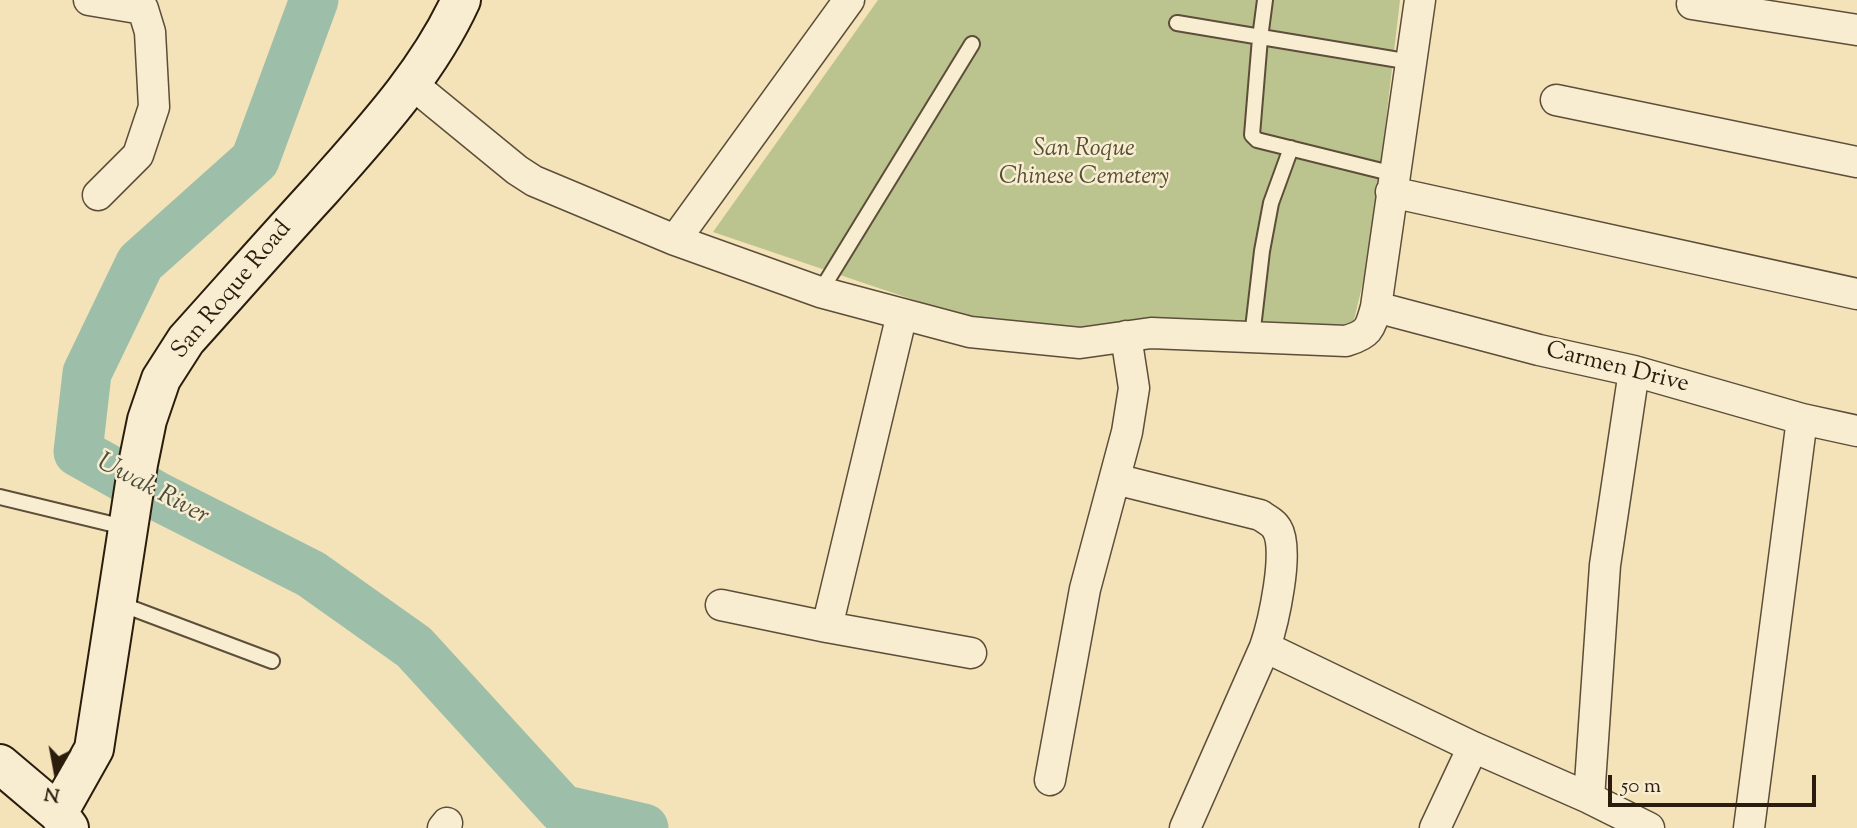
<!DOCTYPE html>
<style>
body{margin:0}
#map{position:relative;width:1857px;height:828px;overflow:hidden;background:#f4e2b8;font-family:"Sorts Mill Goudy",serif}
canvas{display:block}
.north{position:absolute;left:21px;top:737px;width:70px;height:70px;-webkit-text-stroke:5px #f8ecd1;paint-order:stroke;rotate:190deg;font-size:19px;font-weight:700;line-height:28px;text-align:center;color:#2a1d0d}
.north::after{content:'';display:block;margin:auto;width:24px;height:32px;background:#2a1d0d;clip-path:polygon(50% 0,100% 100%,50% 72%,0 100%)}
.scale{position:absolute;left:1608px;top:775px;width:208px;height:32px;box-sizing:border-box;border:4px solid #2a1d0d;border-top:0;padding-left:9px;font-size:21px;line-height:24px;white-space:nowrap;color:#2a1d0d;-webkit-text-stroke:5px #f8ecd1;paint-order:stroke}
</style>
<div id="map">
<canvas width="1857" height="828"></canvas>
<div class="north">N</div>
<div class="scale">50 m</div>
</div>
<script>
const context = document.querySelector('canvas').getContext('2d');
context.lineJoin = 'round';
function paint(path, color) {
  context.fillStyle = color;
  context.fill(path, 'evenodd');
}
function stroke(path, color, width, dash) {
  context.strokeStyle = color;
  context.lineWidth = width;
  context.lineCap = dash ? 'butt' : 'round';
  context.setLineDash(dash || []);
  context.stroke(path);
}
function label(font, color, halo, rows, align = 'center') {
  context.font = font + ' "Sorts Mill Goudy",serif';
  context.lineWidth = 5;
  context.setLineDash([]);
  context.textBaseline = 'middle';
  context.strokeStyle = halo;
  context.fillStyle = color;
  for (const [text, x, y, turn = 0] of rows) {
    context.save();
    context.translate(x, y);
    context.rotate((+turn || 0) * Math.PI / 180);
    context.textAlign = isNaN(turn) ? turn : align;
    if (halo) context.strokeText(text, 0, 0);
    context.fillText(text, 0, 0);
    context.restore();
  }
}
const green = new Path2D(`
 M 878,0 L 1400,0 L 1371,249 L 1351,332 L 1098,331 L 979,322 L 713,232 Z`);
const river = new Path2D(`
 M 314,0 L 255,160 L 140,263 L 87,373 L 78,452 L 155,495 L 311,574 L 414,647 L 562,809 L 644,828`);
const lane = new Path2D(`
 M 1265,0 L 1260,38 L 1252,135 L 1257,140 L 1394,174
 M 1177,23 L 1411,62
 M 820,292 L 972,44
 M 1252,337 L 1262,251 L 1271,203 L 1291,148
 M 0,497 L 128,528
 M 118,603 L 272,661`);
const street = new Path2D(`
 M 89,0 L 143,9 L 150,32 L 154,107 L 138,155 L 98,195
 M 1692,4 L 1857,30
 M 412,84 L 517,170 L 534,181 L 675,240 L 820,292 L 970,332 L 1080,343 L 1151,333 L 1346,341 C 1369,334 1370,329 1376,307 L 1420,0
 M 1556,100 L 1857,162
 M 1391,192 L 1857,294
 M 675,240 L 849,0
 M 1376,307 L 1539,350 L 1634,371 L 1802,419 L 1857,431
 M 902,314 L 827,627 L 971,653
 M 1115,479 L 1260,515 C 1266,519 1274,523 1277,529 C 1290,550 1273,624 1265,647 L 1473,747 L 1589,798 L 1649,828
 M 721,605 L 827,627
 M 1050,780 L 1085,589 L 1127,432 L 1134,388 L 1126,336
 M 1589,798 L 1605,565 L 1634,371
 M 443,828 L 447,823
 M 1185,828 L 1265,647
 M 1435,828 L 1473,747
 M 1749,828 L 1802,419`);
const secondary = new Path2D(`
 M 0,764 L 58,813 L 69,828
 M 58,813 L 94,749 L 138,464 L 147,420 L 161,379 L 186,340 C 231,290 276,239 322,189 C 374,130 428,72 461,0`);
const parkNames = [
 ["San Roque",1084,151],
 ["Chinese Cemetery",1084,179]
];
const streetNames = [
 ["San Roque Road",233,291,-50],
 ["Carmen Drive",1617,369,14]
];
const waterNames = [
 ["Uwak River",152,491,28]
];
paint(green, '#bbc38f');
stroke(river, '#9dbfa9', 49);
stroke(lane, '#5c4e38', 18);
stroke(street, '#5c4e38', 33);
stroke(secondary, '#2a1d0d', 42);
stroke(lane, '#f8ecd1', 14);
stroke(street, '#f8ecd1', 30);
stroke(secondary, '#f8ecd1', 38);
label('italic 24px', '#564f34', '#f8ecd1', parkNames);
label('24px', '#2a1d0d', '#f8ecd1', streetNames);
label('italic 26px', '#4c4e3c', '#f8ecd1', waterNames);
</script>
